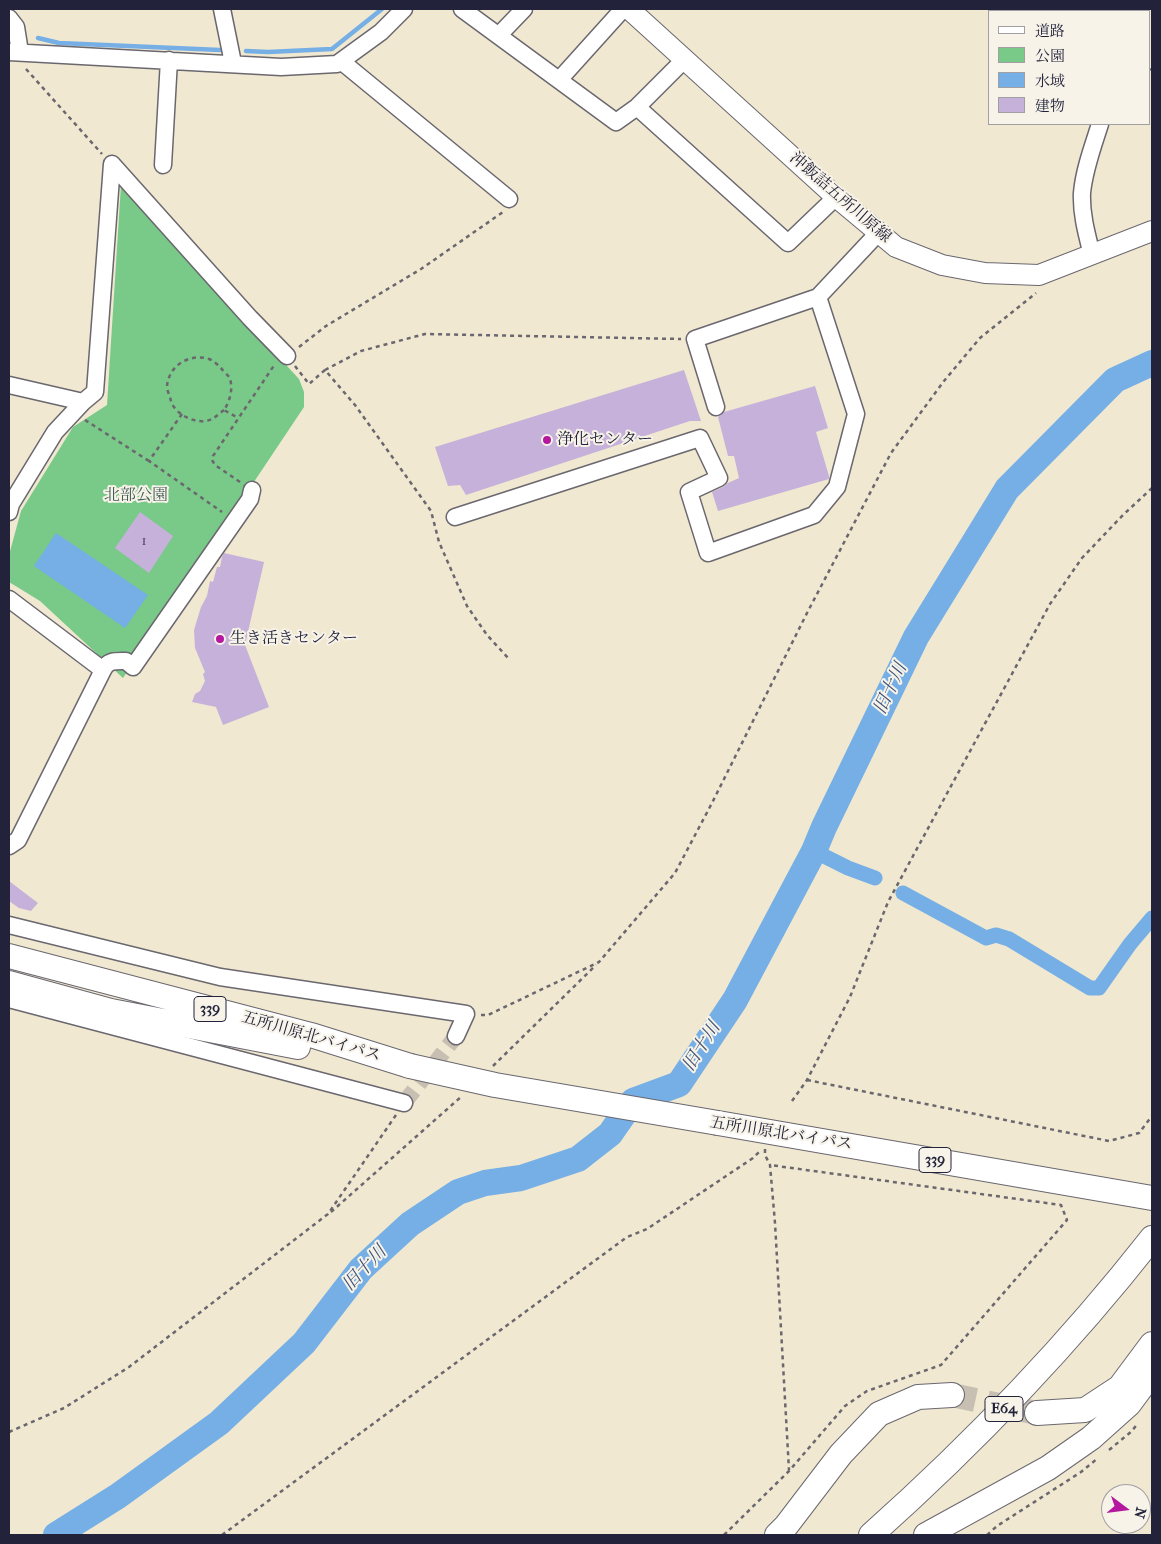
<!DOCTYPE html>
<meta charset="utf-8">
<style>
body{margin:0}
#map{position:relative;width:1161px;height:1544px;overflow:hidden;background:#f0e8d0;font-family:"IM FELL French Canon","Noto Serif JP",serif}
canvas{display:block}
.frame{position:absolute;inset:0;border:10px solid #22223b;pointer-events:none}
.legend{position:absolute;left:988px;top:10px;width:162px;height:115px;box-sizing:border-box;background:#f7f3e8;border:1px solid #a29fa3;margin:0;padding:6px 9px;list-style:none;font-size:15px;color:#22223b}
.legend li{display:flex;align-items:center;gap:10px;height:25px}
.legend b{width:25px;border:1px solid #a29fa3}
.north{position:absolute;left:1101px;top:1484px;width:50px;height:50px;box-sizing:border-box;background:#f7f3e8;border:1px solid #a29fa3;border-radius:50%;rotate:105deg;font-size:14px;font-weight:700;line-height:20px;text-align:center;color:#22223b}
.north::after{content:'';display:block;margin:auto;width:18px;height:22px;background:#b5179e;clip-path:polygon(50% 0,100% 100%,50% 72%,0 100%)}
</style>
<div id="map">
<canvas width="1161" height="1544"></canvas>
<div class="frame"></div>
<ul class="legend">
<li><b style="height:6px;background:#fff"></b>道路</li>
<li><b style="height:14px;background:#79c989"></b>公園</li>
<li><b style="height:14px;background:#75afe6"></b>水域</li>
<li><b style="height:14px;background:#c6b1da"></b>建物</li>
</ul>
<div class="north">N</div>
</div>
<script>
const context = document.querySelector('canvas').getContext('2d');
context.lineJoin = 'round';
function paint(path, color) {
  context.fillStyle = color;
  context.fill(path, 'evenodd');
}
function stroke(path, color, width, dash) {
  context.strokeStyle = color;
  context.lineWidth = width;
  context.lineCap = dash ? 'butt' : 'round';
  context.setLineDash(dash || []);
  context.stroke(path);
}
function label(font, color, halo, rows, align = 'center') {
  context.font = font + ' "IM FELL French Canon","Noto Serif JP",serif';
  context.lineWidth = 4;
  context.setLineDash([]);
  context.textBaseline = 'middle';
  context.strokeStyle = halo;
  context.fillStyle = color;
  for (const [text, x, y, turn = 0] of rows) {
    context.save();
    context.translate(x, y);
    context.rotate((+turn || 0) * Math.PI / 180);
    context.textAlign = isNaN(turn) ? turn : align;
    if (halo) context.strokeText(text, 0, 0);
    context.fillText(text, 0, 0);
    context.restore();
  }
}
const green = new Path2D(`
 M 121,185 L 299,379 L 304,392 L 304,407 L 123,678 L 40,601 L 9,582 L 9,555 L 21,511 L 73,427 L 107,405 Z`);
const water = new Path2D(`
 M 56,533 L 148,595 L 125,628 L 34,566 Z`);
const stream = new Path2D(`
 M 38,38 L 59,43 L 220,50
 M 246,51 L 268,52 L 332,49 L 382,9`);
const canal = new Path2D(`
 M 814,851 L 848,868 L 875,878
 M 903,893 L 986,938 L 996,935 L 1009,939 L 1090,988 L 1099,988 L 1130,944 L 1152,918`);
const river = new Path2D(`
 M 56,1535 L 118,1496 L 219,1423 L 304,1343 L 361,1269 L 410,1224 L 458,1192 L 485,1183 L 521,1178 L 578,1159 L 610,1134 L 633,1101 L 679,1084 L 735,1000 L 814,851 L 824,827 L 916,637 L 1007,489 L 1115,380 L 1152,363`);
const building = new Path2D(`
 M 684,370 L 701,421 L 690,421 L 466,495 L 460,485 L 448,486 L 435,447 Z
 M 815,386 L 828,428 L 816,432 L 829,476 L 829,479 L 718,511 L 712,492 L 723,487 L 728,483 L 739,478 L 734,456 L 728,456 L 718,417 L 724,412 Z
 M 140,512 L 173,536 L 149,573 L 115,548 Z
 M 224,553 L 264,562 L 245,645 L 269,707 L 223,725 L 216,707 L 192,702 L 195,694 L 200,691 L 205,681 L 203,674 L 205,672 L 195,648 L 194,630 L 201,607 L 207,596 L 210,581 L 213,582 L 217,567 L 220,567 L 222,557 Z
 M 9,881 L 38,903 L 31,911 L 19,908 L 9,901 Z`);
const minorTunnel = new Path2D(`
 M 404,1103 L 456,1036`);
const highwayTunnel = new Path2D(`
 M 952,1395 L 1037,1413`);
const path = new Path2D(`
 M 1004,9 L 1010,11
 M 26,69 L 102,154
 M 1150,69 L 1152,70
 M 299,347 L 326,326 L 421,269 L 503,212
 M 295,366 L 309,384 L 325,370 L 355,405 L 431,511 L 439,542 L 467,606 L 487,635 L 509,659
 M 325,370 L 361,351 L 425,334 L 681,339
 M 224,410 C 220,413 216,417 212,419 C 198,426 175,415 171,401 C 170,396 167,391 167,386 C 169,365 190,353 209,359 C 214,361 218,365 221,368 C 223,371 227,374 229,377 C 234,387 230,401 224,410 L 238,418
 M 182,414 L 149,461 L 222,512
 M 85,420 L 149,461
 M 240,482 L 215,465 L 212,460 L 213,456 L 275,364
 M 481,1015 L 488,1015 L 599,962 L 675,873 L 712,803 L 807,613 L 891,453 L 944,381 L 980,338 L 1036,293
 M 493,1066 L 596,965
 M 807,1080 L 1109,1141 L 1139,1133 L 1152,1116
 M 792,1101 L 807,1080 L 850,997 L 888,902 L 1050,604 L 1082,558 L 1123,515 L 1152,488
 M 765,1149 L 765,1155 L 770,1165 L 775,1223 L 789,1470
 M 331,1212 L 462,1096
 M 9,1432 L 64,1408 L 129,1367 L 328,1214 L 396,1115
 M 1109,1450 L 1132,1431 L 1138,1423
 M 222,1535 L 627,1237 L 647,1229 L 753,1158 L 761,1150
 M 724,1535 L 789,1471 L 845,1406 L 867,1391 L 941,1365 L 1067,1220 L 1061,1205 L 770,1165
 M 987,1535 L 997,1526 L 1081,1472 L 1098,1458`);
const minor = new Path2D(`
 M 222,9 L 233,63
 M 462,9 L 616,122 L 637,107 L 685,59
 M 1135,11 L 1136,9
 M 9,18 L 16,27 L 20,52
 M 499,35 L 524,9
 M 9,52 L 281,67 L 337,64 L 381,32 L 404,9
 M 341,61 L 509,199
 M 559,80 L 623,9
 M 637,107 L 788,243 L 836,197
 M 112,164 L 250,318 L 287,356
 M 163,165 L 169,60
 M 1092,255 C 1087,235 1081,214 1082,193 C 1084,170 1093,146 1100,124
 M 9,385 L 83,402
 M 716,407 L 695,339 L 818,297
 M 9,512 L 11,504 L 55,432 L 83,402 L 95,392 L 112,164
 M 455,517 L 700,438 L 719,478 L 689,492 L 708,553 L 814,515 L 837,487 L 856,414 L 818,297 L 879,232
 M 9,599 L 103,670 L 18,840 L 9,846
 M 103,670 C 108,660 115,661 126,661 L 133,667 L 250,499 L 252,490
 M 9,925 L 220,977 L 466,1014 L 456,1036
 M 9,999 L 404,1103`);
const major = new Path2D(`
 M 629,9 L 836,197 L 896,247 L 942,265 L 985,273 L 1039,275 L 1152,231`);
const highway = new Path2D(`
 M 9,956 L 311,1035 L 410,1066
 M 9,983 L 111,1011 L 298,1047
 M 718,1123 L 1152,1198
 M 1037,1413 L 1085,1410 L 1120,1387 L 1152,1344
 M 777,1535 L 786,1526 L 841,1454 L 879,1414 L 918,1397 L 952,1395
 M 871,1535 C 973,1444 1068,1345 1152,1238
 M 926,1535 L 1048,1468 L 1091,1438 L 1129,1404 L 1152,1373`);
const highwayBridge = new Path2D(`
 M 410,1066 L 495,1085 L 718,1123`);
const markers = [
 [547,440,5,"#b5179e"],
 [220,639,5,"#b5179e"]
];
const numberNames = [
 ["1",144,542]
];
const shields = [
 [210,1009,32],
 [935,1160,32],
 [1004,1409,38]
];
const shieldNames = [
 ["339",210,1009],
 ["339",935,1160],
 ["E64",1004,1409]
];
const streetNames = [
 ["沖飯詰五所川原線",840,198,41],
 ["五所川原北バイパス",311,1037,16],
 ["五所川原北バイパス",781,1134,9]
];
const poiNames = [
 ["浄化センター",557,440],
 ["生き活きセンター",230,639]
];
const parkNames = [
 ["北部公園",136,496]
];
const waterNames = [
 ["旧十川",891,689,-65],
 ["旧十川",702,1047,-58],
 ["旧十川",365,1269,-47]
];
paint(green, '#79c989');
paint(water, '#75afe6');
stroke(stream, '#75afe6', 4.5);
stroke(canal, '#75afe6', 15);
stroke(river, '#75afe6', 26);
paint(building, '#c6b1da');
stroke(minorTunnel, '#c7c0b2', 16, [16, 8]);
stroke(highwayTunnel, '#c7c0b2', 24, [24, 12]);
stroke(minor, '#6a676f', 19);
stroke(major, '#6a676f', 22);
stroke(highway, '#6a676f', 26);
stroke(path, '#6a676f', 2.5, [4, 4]);
stroke(minor, '#fff', 16);
stroke(major, '#fff', 20);
stroke(highway, '#fff', 24);
stroke(highwayBridge, '#6a676f', 26, []);
stroke(highwayBridge, '#fff', 24);
for (const [x, y, r, color] of markers) {
  const dot = new Path2D();
  dot.arc(x, y, r, 0, 2 * Math.PI);
  context.fillStyle = color;
  context.fill(dot);
  stroke(dot, '#f7f3e8', 2);
}
label('14px', '#4b4663', null, numberNames);
for (const [x, y, w] of shields) {
  const box = new Path2D();
  box.roundRect(x - w / 2, y - 12.5, w, 25, 4);
  context.fillStyle = '#f7f3e8';
  context.fill(box);
  stroke(box, '#22223b', 1);
}
label('bold 15px', '#22223b', null, shieldNames);
label('16px', '#22223b', '#f7f3e8', streetNames);
label('16px', '#22223b', '#f7f3e8', poiNames, 'left');
label('16px', '#405c56', '#f7f3e8', parkNames);
label('italic 18px', '#3f5377', '#f7f3e8', waterNames);
</script>
